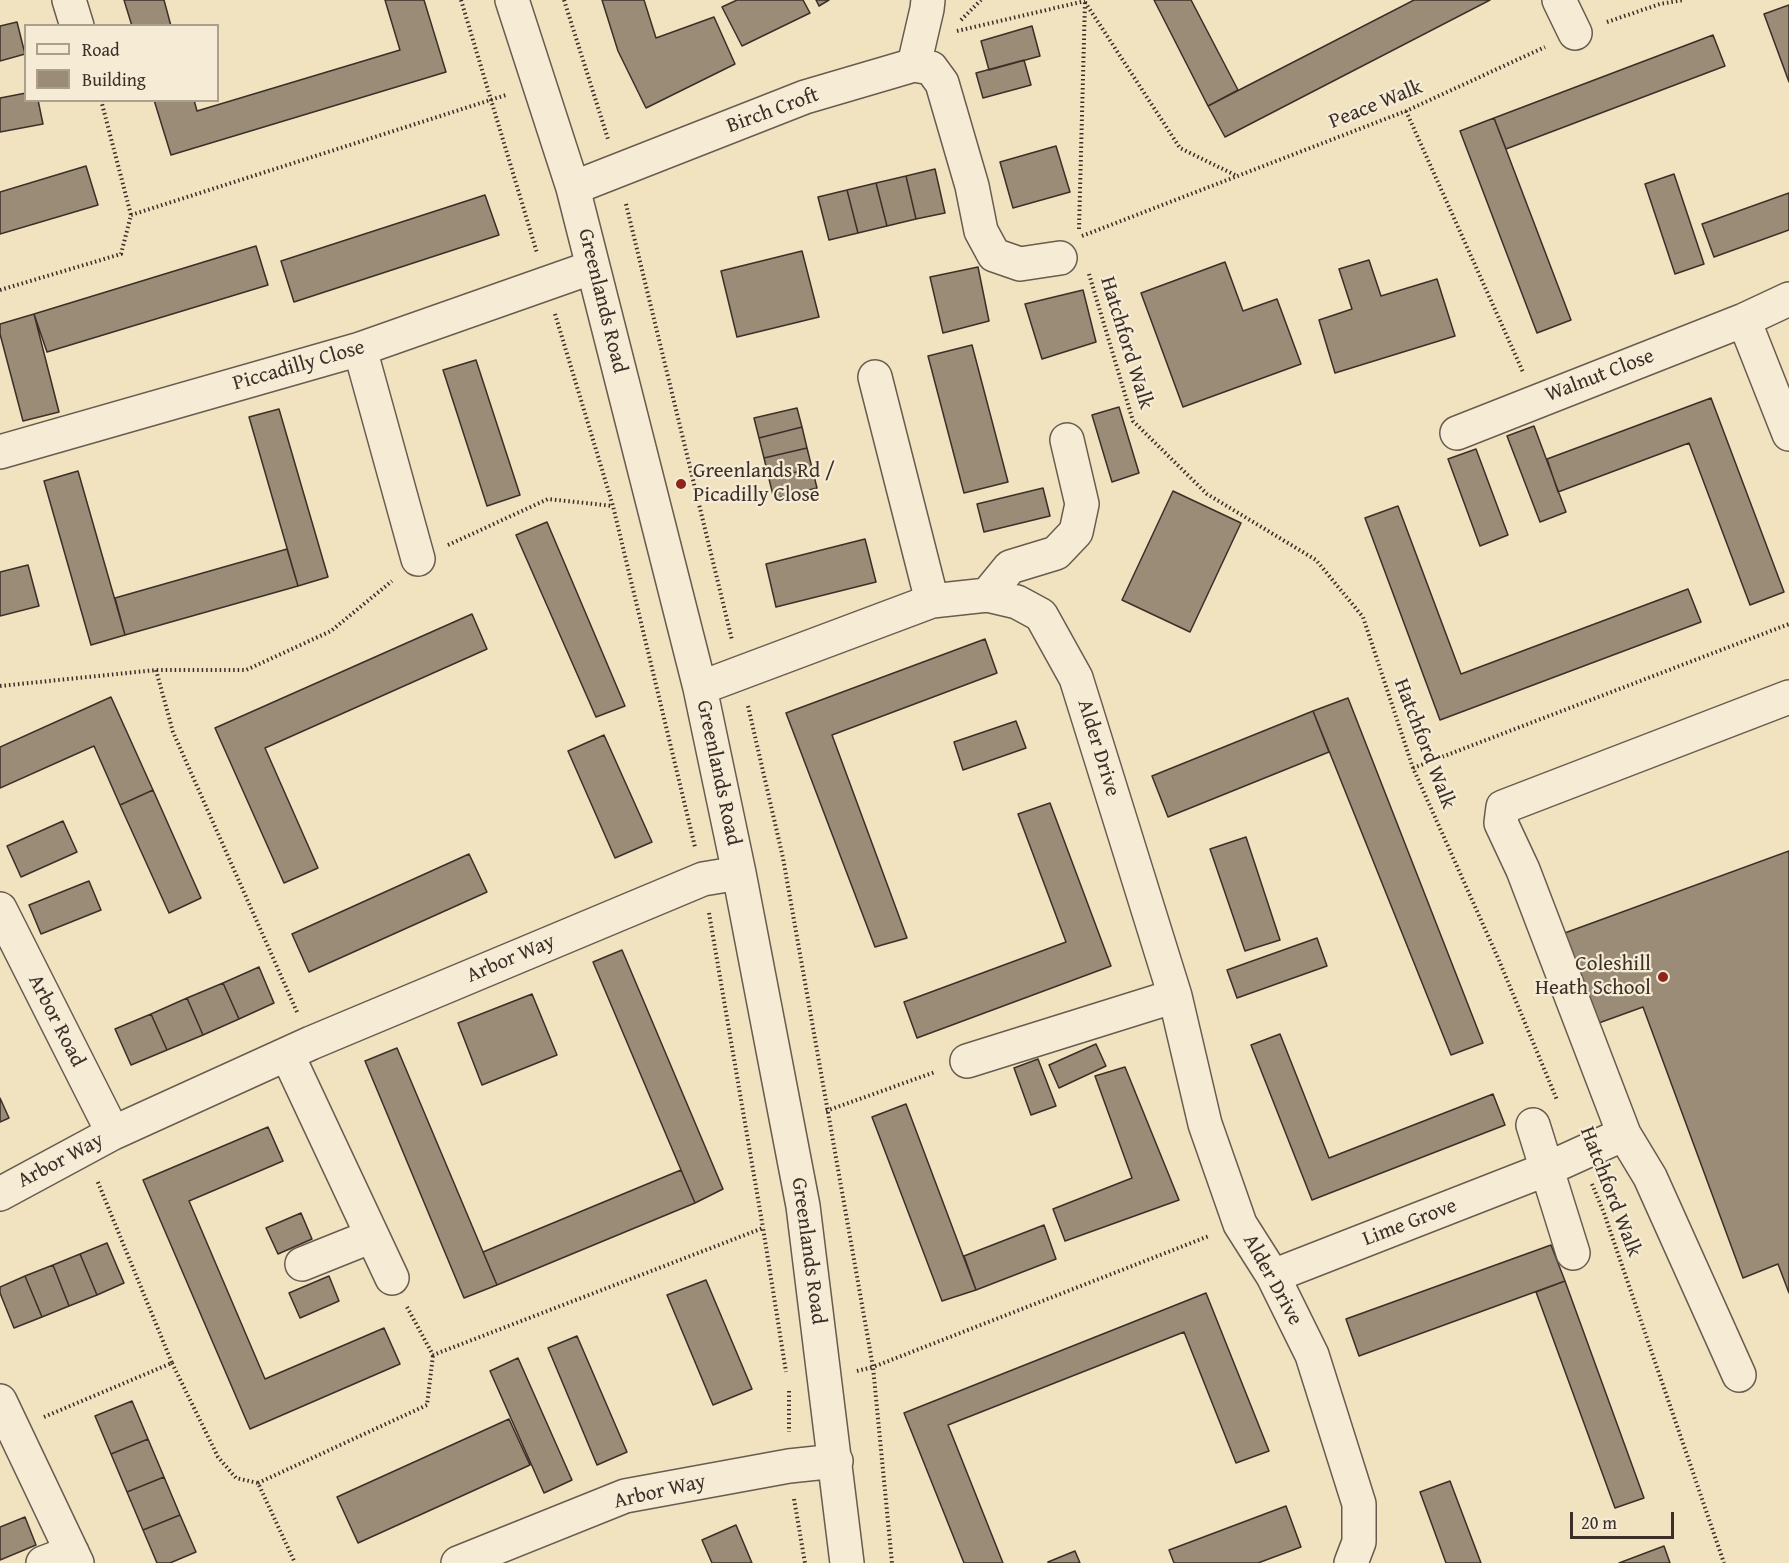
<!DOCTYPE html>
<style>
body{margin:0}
#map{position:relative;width:1789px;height:1563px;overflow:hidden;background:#f1e2c0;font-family:"Gentium Book Plus",serif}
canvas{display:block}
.legend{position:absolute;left:24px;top:24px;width:195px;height:78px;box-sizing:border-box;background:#f6ecd6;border:2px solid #aba090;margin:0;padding:8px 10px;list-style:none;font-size:18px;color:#3b2f28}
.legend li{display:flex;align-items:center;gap:12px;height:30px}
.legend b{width:30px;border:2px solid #aba090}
.scale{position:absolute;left:1570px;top:1512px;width:104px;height:27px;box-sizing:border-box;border:3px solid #3b2f28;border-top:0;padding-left:8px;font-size:18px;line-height:21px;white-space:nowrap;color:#3b2f28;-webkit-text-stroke:4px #f6ecd6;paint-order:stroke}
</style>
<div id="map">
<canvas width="1789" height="1563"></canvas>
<ul class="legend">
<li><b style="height:8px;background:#f6ecd6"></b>Road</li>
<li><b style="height:16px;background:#9a8c77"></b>Building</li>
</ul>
<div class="scale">20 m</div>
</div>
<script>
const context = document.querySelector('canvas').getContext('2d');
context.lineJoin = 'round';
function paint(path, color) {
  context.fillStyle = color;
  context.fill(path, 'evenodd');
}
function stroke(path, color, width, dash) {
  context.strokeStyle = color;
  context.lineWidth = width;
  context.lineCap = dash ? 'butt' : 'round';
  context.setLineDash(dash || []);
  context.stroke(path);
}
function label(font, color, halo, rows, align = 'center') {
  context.font = font + ' "Gentium Book Plus",serif';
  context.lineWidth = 4.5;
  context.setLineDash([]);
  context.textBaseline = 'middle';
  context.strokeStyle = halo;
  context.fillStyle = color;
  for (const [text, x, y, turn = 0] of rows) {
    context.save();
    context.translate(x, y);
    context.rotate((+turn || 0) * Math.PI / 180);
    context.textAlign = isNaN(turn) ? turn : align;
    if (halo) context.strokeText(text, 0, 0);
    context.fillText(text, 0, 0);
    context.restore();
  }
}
const building = new Path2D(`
 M 124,0 L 164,0 L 171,26 L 132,26 Z
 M 385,0 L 424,0 L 446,72 L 171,155 L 154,100 L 194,100 L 197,111 L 400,50 Z
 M 602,0 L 644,0 L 656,38 L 714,17 L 735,64 L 646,108 L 618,51 Z
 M 737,0 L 803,0 L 810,13 L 742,46 L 722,7 Z
 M 816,0 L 829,0 L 819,6 Z
 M 1154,0 L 1191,0 L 1238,90 L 1208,106 Z
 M 1414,0 L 1490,0 L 1225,137 L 1208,106 Z
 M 1789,5 L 1789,82 L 1764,14 Z
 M 17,22 L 25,54 L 0,61 L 0,26 Z
 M 1032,26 L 1040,56 L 989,70 L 981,41 Z
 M 1713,35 L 1725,66 L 1506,149 L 1494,118 Z
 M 1024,60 L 1031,85 L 983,98 L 976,73 Z
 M 26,93 L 26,100 L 38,100 L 43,124 L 0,132 L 0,98 Z
 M 1494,118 L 1571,320 L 1537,333 L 1460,131 Z
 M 1056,146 L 1070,192 L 1013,208 L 1000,162 Z
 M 86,166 L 98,205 L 0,234 L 0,192 Z
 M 935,169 L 945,213 L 916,219 L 906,176 Z
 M 1674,174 L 1704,264 L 1675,274 L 1645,184 Z
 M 906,176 L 916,219 L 887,226 L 876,183 Z
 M 876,183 L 887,226 L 858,233 L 847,190 Z
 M 847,190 L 858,233 L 829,240 L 818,197 Z
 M 1789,193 L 1789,230 L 1714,257 L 1702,224 Z
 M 485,195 L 499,235 L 294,302 L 281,261 Z
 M 256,246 L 268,285 L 47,352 L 34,314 Z
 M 802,251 L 819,317 L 737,337 L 721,271 Z
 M 1369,260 L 1381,296 L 1437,279 L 1455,336 L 1335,373 L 1319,320 L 1352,309 L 1339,269 Z
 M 1225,262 L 1243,311 L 1277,299 L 1301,364 L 1183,407 L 1141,293 Z
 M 978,267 L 989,321 L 943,333 L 930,277 Z
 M 1083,290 L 1096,342 L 1042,359 L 1025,304 Z
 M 34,314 L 59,412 L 23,421 L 0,334 L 0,324 Z
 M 972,345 L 1008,482 L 964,493 L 928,356 Z
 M 476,360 L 520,495 L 487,506 L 443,370 Z
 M 1711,398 L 1784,592 L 1750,605 L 1689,443 L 1558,492 L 1547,459 Z
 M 1119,407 L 1139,473 L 1112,482 L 1092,415 Z
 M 797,408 L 802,427 L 759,438 L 754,418 Z
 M 279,409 L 328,577 L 298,586 L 249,417 Z
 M 1534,426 L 1566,512 L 1540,522 L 1507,436 Z
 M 802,427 L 807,448 L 764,458 L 759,438 Z
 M 807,448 L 812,468 L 769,479 L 764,458 Z
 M 1476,449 L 1508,535 L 1480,546 L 1448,459 Z
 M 812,468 L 817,488 L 774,499 L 769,479 Z
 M 78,471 L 125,635 L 91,645 L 44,481 Z
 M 1043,488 L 1050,516 L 984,532 L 977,504 Z
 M 1173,491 L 1241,523 L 1190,632 L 1122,600 Z
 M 1398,506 L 1461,674 L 1688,589 L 1701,622 L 1440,720 L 1365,518 Z
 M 547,522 L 625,706 L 596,717 L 516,535 Z
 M 865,539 L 876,582 L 776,607 L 766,564 Z
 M 287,549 L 298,586 L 125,635 L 115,598 Z
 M 28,565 L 39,606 L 0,616 L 0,572 Z
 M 472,614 L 487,649 L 265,748 L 318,868 L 284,883 L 215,728 Z
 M 985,639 L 997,673 L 832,735 L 907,938 L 875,947 L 786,713 Z
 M 111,697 L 153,790 L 120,805 L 94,746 L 0,788 L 0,747 Z
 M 1348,698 L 1483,1043 L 1451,1055 L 1313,711 Z
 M 1313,711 L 1329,752 L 1168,817 L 1152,776 Z
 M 1016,721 L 1026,748 L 963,770 L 954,742 Z
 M 604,735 L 652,842 L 615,858 L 568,751 Z
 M 153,790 L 201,898 L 169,913 L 120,805 Z
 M 1050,803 L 1111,966 L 917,1038 L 904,1002 L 1066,942 L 1018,814 Z
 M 63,821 L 77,852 L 21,877 L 7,846 Z
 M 1246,837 L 1280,940 L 1245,951 L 1210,849 Z
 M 1789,851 L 1789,1293 L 1778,1264 L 1743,1278 L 1643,1007 L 1596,1024 L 1562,934 Z
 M 469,854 L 487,892 L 309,972 L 292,934 Z
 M 89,881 L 101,910 L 41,934 L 29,905 Z
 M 1317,938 L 1327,966 L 1237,998 L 1227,970 Z
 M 622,950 L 723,1189 L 695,1203 L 593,962 Z
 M 259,967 L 274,1003 L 239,1019 L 223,983 Z
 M 223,983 L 239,1019 L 203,1035 L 187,998 Z
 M 532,994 L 557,1055 L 482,1085 L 458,1023 Z
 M 187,998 L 203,1035 L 167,1050 L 151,1014 Z
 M 151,1014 L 167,1050 L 131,1065 L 115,1029 Z
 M 1280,1034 L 1329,1158 L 1493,1094 L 1505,1125 L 1312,1200 L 1251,1045 Z
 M 1096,1044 L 1106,1066 L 1059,1088 L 1049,1065 Z
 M 397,1048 L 497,1285 L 464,1298 L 365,1061 Z
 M 1038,1059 L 1056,1106 L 1031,1115 L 1014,1068 Z
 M 1125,1067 L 1179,1200 L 1065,1241 L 1053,1209 L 1132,1178 L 1095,1076 Z
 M 0,1098 L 9,1118 L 0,1122 Z
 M 906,1104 L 976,1290 L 942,1301 L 872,1117 Z
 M 268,1127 L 283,1161 L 189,1201 L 265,1379 L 384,1328 L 400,1364 L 250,1429 L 143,1180 Z
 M 681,1170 L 695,1203 L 497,1285 L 483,1252 Z
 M 301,1213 L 312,1239 L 278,1254 L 266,1228 Z
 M 1044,1225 L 1056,1259 L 976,1290 L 964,1256 Z
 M 107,1243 L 124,1283 L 97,1295 L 80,1254 Z
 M 1551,1245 L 1565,1281 L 1359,1356 L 1346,1319 Z
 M 80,1254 L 97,1295 L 69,1306 L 53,1265 Z
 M 53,1265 L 69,1306 L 42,1317 L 25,1276 Z
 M 25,1276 L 42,1317 L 14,1328 L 0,1293 L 0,1287 Z
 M 329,1276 L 339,1301 L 300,1318 L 289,1293 Z
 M 706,1280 L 752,1389 L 713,1405 L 667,1295 Z
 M 1565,1281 L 1644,1498 L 1615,1508 L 1536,1292 Z
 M 1206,1293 L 1269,1451 L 1236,1463 L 1184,1332 L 948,1425 L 1003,1563 L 964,1563 L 904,1413 Z
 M 577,1336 L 627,1452 L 597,1465 L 548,1348 Z
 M 518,1358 L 572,1480 L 544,1493 L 490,1371 Z
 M 132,1401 L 148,1439 L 111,1454 L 95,1416 Z
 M 509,1419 L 530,1465 L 358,1543 L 337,1497 Z
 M 148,1439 L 164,1477 L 127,1492 L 111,1454 Z
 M 164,1477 L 180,1515 L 143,1530 L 127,1492 Z
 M 1450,1481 L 1481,1563 L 1446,1563 L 1420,1492 Z
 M 1286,1506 L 1301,1547 L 1258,1563 L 1174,1563 L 1169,1550 Z
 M 180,1515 L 196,1552 L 170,1563 L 157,1563 L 143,1530 Z
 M 25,1517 L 36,1545 L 0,1560 L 0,1527 Z
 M 736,1525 L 752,1563 L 712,1563 L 702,1540 Z
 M 1664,1546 L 1670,1563 L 1619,1563 Z
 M 1075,1551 L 1080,1563 L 1048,1563 L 1048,1562 Z`);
const path = new Path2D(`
 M 461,0 L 537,253
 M 564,0 L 608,139
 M 1085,2 L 1180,148 L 1235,175
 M 961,20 L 981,0
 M 1607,22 L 1660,4 L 1684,0
 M 957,31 L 1085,1
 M 101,100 L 131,215
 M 1406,111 L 1523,372
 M 626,204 L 732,640
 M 1079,229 L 1085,1
 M 1082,236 L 1406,111 L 1545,47
 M 1089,274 L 1133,421 L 1207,494 L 1316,560 L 1363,617 L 1413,768 L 1498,958 L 1557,1100
 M 0,290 L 121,254 L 131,215 L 506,95
 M 555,314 L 613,506 L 695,847
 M 448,545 L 548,499 L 613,506
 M 156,670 L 173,732 L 297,1012
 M 0,686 L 156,670 L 246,670 L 331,631 L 392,581
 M 748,706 L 783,858 L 873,1367 L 1209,1236
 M 1413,768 L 1789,624
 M 709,913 L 763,1228
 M 826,1111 L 935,1072
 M 1592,1184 L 1604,1213 L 1724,1563
 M 407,1307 L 433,1355 L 763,1228 L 786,1372
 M 172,1363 L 218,1457 L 236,1478 L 258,1483 L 295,1563
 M 857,1371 L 873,1367 L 892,1563
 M 789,1391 L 789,1432
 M 44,1417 L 172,1363 L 97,1180
 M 258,1483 L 427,1405 L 433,1355
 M 794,1499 L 805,1563`);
const minor = new Path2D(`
 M 69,0 L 77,26
 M 512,0 L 573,188 L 700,688 L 739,873 L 803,1206 L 847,1563
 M 1559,0 L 1575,33
 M 914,65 L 931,68 L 942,83 L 972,186 L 981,231 L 994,255 L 1020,264 L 1060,258
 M 573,188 L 805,97 L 914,65 L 927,9 L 928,0
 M 1744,320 L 1789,434
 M 360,349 L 418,559
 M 875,377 L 932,601
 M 1457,433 L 1744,320 L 1789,299
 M 0,452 L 360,349 L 593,267
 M 987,595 L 1010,567 L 1056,553 L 1076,532 L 1082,504 L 1067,440
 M 700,688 L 932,601 L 987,595 L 1017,602 L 1041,615 L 1076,678 L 1175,996 L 1205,1124 L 1240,1224 L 1273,1276 L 1312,1355 L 1359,1504 L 1359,1542 L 1351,1563
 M 0,909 L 113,1133
 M 287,1054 L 392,1278
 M 967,1061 L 1175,996
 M 1533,1125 L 1573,1253
 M 1624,1134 L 1523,870 L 1501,823 L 1503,807 L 1789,697
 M 0,1194 L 113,1133 L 311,1043 L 703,879 L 739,873
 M 302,1264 L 372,1236
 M 1273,1276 L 1547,1169 L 1624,1134 L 1650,1177 L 1739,1375
 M 0,1401 L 77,1563
 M 43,1563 L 72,1552
 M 458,1563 L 625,1496 L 789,1466 L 836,1461`);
const markers = [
 [681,484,6,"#8f2418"],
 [1663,977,6,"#8f2418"]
];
const streetNames = [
 ["Peace Walk",1376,105,-22],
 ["Birch Croft",773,111,-20],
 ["Greenlands Road",602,301,76],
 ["Hatchford Walk",1126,343,73],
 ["Piccadilly Close",299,366,-16],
 ["Walnut Close",1600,376,-21],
 ["Hatchford Walk",1424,744,69],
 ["Alder Drive",1098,748,73],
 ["Greenlands Road",718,773,78],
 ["Arbor Way",511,959,-23],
 ["Arbor Road",56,1021,63],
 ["Arbor Way",61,1161,-28],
 ["Hatchford Walk",1610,1192,69],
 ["Lime Grove",1410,1223,-21],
 ["Greenlands Road",808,1251,82],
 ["Alder Drive",1272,1280,61],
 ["Arbor Way",660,1492,-13]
];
const poiNames = [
 ["Greenlands Rd /",693,472],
 ["Picadilly Close",693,496],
 ["Coleshill",1651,965,"right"],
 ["Heath School",1651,989,"right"]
];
paint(building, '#9a8c77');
stroke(building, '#3b2f28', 1.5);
stroke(minor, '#685c4e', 36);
stroke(path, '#3b2f28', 4, [1.5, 3]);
stroke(minor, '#f6ecd6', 33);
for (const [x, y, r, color] of markers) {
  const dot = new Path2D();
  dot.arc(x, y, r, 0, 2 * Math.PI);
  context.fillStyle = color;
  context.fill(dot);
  stroke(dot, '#f6ecd6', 2);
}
label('21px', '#3b2f28', '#f6ecd6', streetNames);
label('21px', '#3b2f28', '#f6ecd6', poiNames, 'left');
</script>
